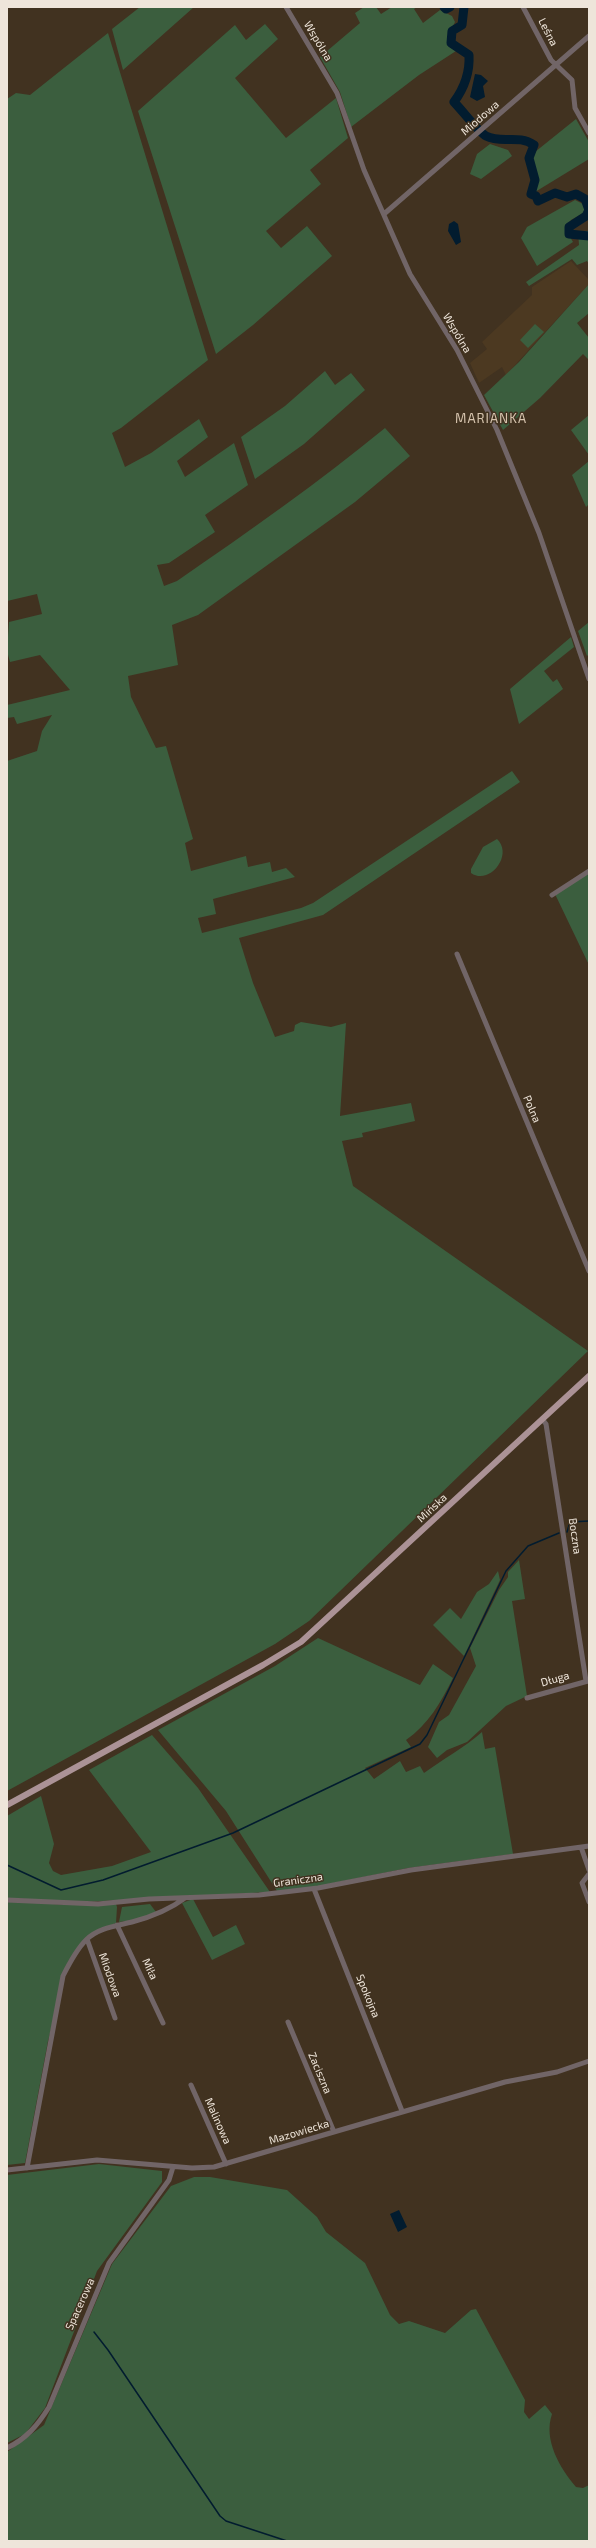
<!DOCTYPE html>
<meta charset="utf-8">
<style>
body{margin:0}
#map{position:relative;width:596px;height:2548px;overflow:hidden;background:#413220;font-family:"Exo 2",sans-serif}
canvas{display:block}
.frame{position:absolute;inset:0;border:8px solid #eee5da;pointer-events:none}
</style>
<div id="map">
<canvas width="596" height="2548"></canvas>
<div class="frame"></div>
</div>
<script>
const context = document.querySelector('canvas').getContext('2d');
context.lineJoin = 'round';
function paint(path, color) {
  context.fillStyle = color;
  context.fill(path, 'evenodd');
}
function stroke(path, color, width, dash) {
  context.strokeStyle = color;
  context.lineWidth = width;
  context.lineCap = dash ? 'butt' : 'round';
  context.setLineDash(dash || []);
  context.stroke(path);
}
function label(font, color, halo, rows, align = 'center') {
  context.font = font + ' "Exo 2",sans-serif';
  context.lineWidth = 3;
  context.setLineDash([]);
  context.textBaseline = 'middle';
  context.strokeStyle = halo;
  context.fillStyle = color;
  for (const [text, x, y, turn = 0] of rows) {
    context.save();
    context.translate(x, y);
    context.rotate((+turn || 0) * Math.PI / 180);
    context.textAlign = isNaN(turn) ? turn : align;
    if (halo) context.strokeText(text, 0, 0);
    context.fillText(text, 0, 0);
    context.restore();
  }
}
const built = new Path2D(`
 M 571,261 L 589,280 L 589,284 L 506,375 L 502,367 L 479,383 L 470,363 L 487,349 L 482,342 L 532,295 L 532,287 Z`);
const green = new Path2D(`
 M 140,7 L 194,7 L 123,70 L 112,29 Z
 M 364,7 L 376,7 L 381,14 L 392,7 L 417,7 L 414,9 L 423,23 L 440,10 L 452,16 L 455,22 L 447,38 L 450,47 L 456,51 L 419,75 L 351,127 L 340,92 L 320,57 L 360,23 L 355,13 Z
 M 265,24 L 278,39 L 235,78 L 286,138 L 336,98 L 348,138 L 310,170 L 321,184 L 266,231 L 281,248 L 307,226 L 332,256 L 253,325 L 216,354 L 138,111 L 235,25 L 246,40 Z
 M 108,33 L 208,360 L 121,428 L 112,433 L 125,467 L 151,453 L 199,419 L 208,437 L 177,461 L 185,477 L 234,443 L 248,485 L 205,515 L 215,532 L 169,563 L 157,565 L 164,586 L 177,581 C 248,532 318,483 385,428 L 410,456 L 355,502 L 198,615 L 172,625 L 178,665 L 128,676 L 131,697 L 156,748 L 166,746 L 193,839 L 185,843 L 191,871 L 246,856 L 248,867 L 270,862 L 272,872 L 286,868 L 295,877 L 213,899 L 216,914 L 198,918 L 202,933 L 301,908 L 313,903 L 512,771 L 520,782 L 323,915 L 239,938 L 253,983 L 275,1037 L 294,1031 L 295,1025 L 301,1022 L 331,1027 L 346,1023 L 340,1116 L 411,1103 L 415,1121 L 362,1133 L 363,1137 L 342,1141 L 353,1186 L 588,1351 L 309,1621 L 275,1644 L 7,1791 L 7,761 L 37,751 L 42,731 L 52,715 L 17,724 L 14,717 L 7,718 L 7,705 L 70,690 L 40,655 L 10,662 L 7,651 L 9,622 L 42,614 L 37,594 L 7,601 L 7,99 L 16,93 L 30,95 Z
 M 576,119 L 589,142 L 589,159 L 535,192 L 536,170 L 530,156 Z
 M 490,144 L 508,150 L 512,156 L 481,179 L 470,174 L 477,154 Z
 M 575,200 L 583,204 L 585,212 L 571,220 L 565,228 L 573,242 L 537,266 L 521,238 L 527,227 Z
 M 578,231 L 589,231 L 589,264 L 587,261 L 577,265 L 572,259 L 529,286 L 526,282 L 579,245 Z
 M 589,284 L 589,313 L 577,323 L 589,338 L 589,360 L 583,354 L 540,398 L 503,430 L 484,395 L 519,362 Z
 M 535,324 L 544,332 L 528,348 L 520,340 Z
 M 325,371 L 335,385 L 351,373 L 365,390 L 304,444 L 255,479 L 241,437 L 285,406 Z
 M 589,415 L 589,455 L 571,430 Z
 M 589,461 L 589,504 L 586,507 L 572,475 Z
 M 589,622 L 589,654 L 587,656 L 578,631 Z
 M 571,637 L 574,647 L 544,671 L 553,682 L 557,679 L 563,689 L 519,724 L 510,689 Z
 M 497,839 C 514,855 489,886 471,873 L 471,869 L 483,847 Z
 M 589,873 L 589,965 L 555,894 Z
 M 519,1560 L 525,1599 L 512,1601 L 527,1696 L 506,1706 L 467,1742 L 447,1750 L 437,1758 L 428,1747 L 439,1722 L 449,1715 L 476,1666 L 470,1648 L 499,1590 L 508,1577 L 508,1572 Z
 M 498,1571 L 500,1580 L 464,1656 L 433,1625 L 450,1608 L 461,1619 L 477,1592 L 489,1584 Z
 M 318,1638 L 420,1685 L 433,1664 L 453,1678 C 441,1702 428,1725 406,1740 L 411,1747 L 365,1768 L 374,1779 L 400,1761 L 406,1772 L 420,1766 L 424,1773 C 443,1759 464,1748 482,1732 L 485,1749 L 495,1747 L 513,1854 L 408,1868 L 314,1887 L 277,1891 L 226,1811 L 158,1730 L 275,1666 Z
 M 152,1735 L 198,1788 L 270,1892 L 84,1902 L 7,1898 L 7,1816 L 41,1796 L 54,1844 L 49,1863 L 53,1871 L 61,1875 L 112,1866 L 151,1852 L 89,1770 Z
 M 193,1899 L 213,1937 L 236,1925 L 245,1944 L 212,1960 L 182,1903 Z
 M 7,1901 L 68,1905 L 116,1904 L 117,1907 L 116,1923 L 91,1934 L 68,1962 L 48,2041 L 25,2163 L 7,2165 Z
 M 150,1904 L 156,1912 L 136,1920 L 119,1922 L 122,1907 Z
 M 99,2164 L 162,2171 L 162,2182 L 97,2271 L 45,2408 L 25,2434 L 7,2443 L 7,2175 Z
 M 194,2177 L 210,2177 L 287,2190 L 317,2217 L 326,2232 L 365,2263 L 390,2315 L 399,2324 L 409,2321 L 445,2333 L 471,2310 L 476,2309 L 525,2400 L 524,2412 L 529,2419 L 545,2405 L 552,2414 C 543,2440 560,2468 576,2487 L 583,2488 L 589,2485 L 589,2541 L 7,2541 L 7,2452 L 44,2425 L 112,2264 L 171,2186 Z`);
const water = new Path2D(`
 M 475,74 L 481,75 L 488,81 L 483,86 L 485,97 L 477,101 L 470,97 Z
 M 454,221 L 458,224 L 461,242 L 456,245 L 448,231 L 449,224 Z
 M 399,2210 L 407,2227 L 398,2232 L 390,2214 Z`);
const stream = new Path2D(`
 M 567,1532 L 570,1522 L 589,1521
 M 7,1865 L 61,1890 L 103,1880 L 233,1833 L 420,1744 L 427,1735 L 506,1571 L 528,1546 L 559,1533
 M 94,2332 L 108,2350 L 220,2516 L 226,2521 L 287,2541`);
const river = new Path2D(`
 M 444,7 L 446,9 L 450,7
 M 464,7 L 462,25 L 452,31 L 451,43 L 469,55 C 470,73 465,87 454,102 C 462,110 478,132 486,136 C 502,144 518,134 534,145 L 529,158 L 535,180 L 531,194 L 536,196 L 538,201 L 555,193 L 567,197 L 576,194 L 585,199 L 589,210
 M 589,210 L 586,216 L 569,227 L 569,234 L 589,236`);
const minor = new Path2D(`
 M 286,7 L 337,93 L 364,170 L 410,274 L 457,350 L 497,430 L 539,533 L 589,679
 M 523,7 L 551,60 L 572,80 L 575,108 L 589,133
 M 384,214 L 589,36
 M 552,895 L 589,871
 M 457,954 L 589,1271
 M 542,1419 L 546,1424 L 586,1681
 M 527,1698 L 588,1681
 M 581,1847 L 589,1870
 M 589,1874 L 582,1883 L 589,1902
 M 314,1889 L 402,2111
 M 7,1900 L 98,1904 L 149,1899 L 259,1895 L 318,1888 L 411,1870 L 589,1846
 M 117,1925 L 163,2023
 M 87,1939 L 115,2018
 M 288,2022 L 334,2132
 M 191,2085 L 226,2164
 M 27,2168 L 63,1976 C 69,1964 76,1950 86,1940 C 98,1928 116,1926 132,1922 C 151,1917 169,1910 185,1898
 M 7,2170 L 97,2160 L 192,2168 L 214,2167 L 505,2082 L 557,2072 L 589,2061
 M 7,2448 C 26,2439 38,2425 49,2407 L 109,2263 L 169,2180 L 173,2167`);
const major = new Path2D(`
 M 7,1805 L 263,1665 L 301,1642 L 589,1376`);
const streetNames = [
 ["Leśna",548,32,63],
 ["Wspólna",318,41,59],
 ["Miodowa",480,118,-41],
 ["Wspólna",457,333,59],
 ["Polna",532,1109,67],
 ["Mińska",432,1508,-43],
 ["Boczna",575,1536,82],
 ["Długa",555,1679,-16],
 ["Graniczna",298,1880,-8],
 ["Miła",150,1969,65],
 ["Miodowa",110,1975,70],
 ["Spokojna",368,1996,68],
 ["Zaciszna",320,2073,67],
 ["Malinowa",218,2121,66],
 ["Mazowiecka",299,2132,-17],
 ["Spacerowa",80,2304,-66]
];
const quarterNames = [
 ["MARIANKA",491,419]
];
paint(built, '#4c3921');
paint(green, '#3b5e3e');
paint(water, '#021c2f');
stroke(stream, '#021c2f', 1.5);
stroke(river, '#021c2f', 9);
stroke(minor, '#716567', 5);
stroke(major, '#ab9296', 6);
label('11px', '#eee5da', '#413220', streetNames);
context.letterSpacing = '1px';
label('13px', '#d5c3ad', '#413220', quarterNames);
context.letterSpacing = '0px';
</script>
